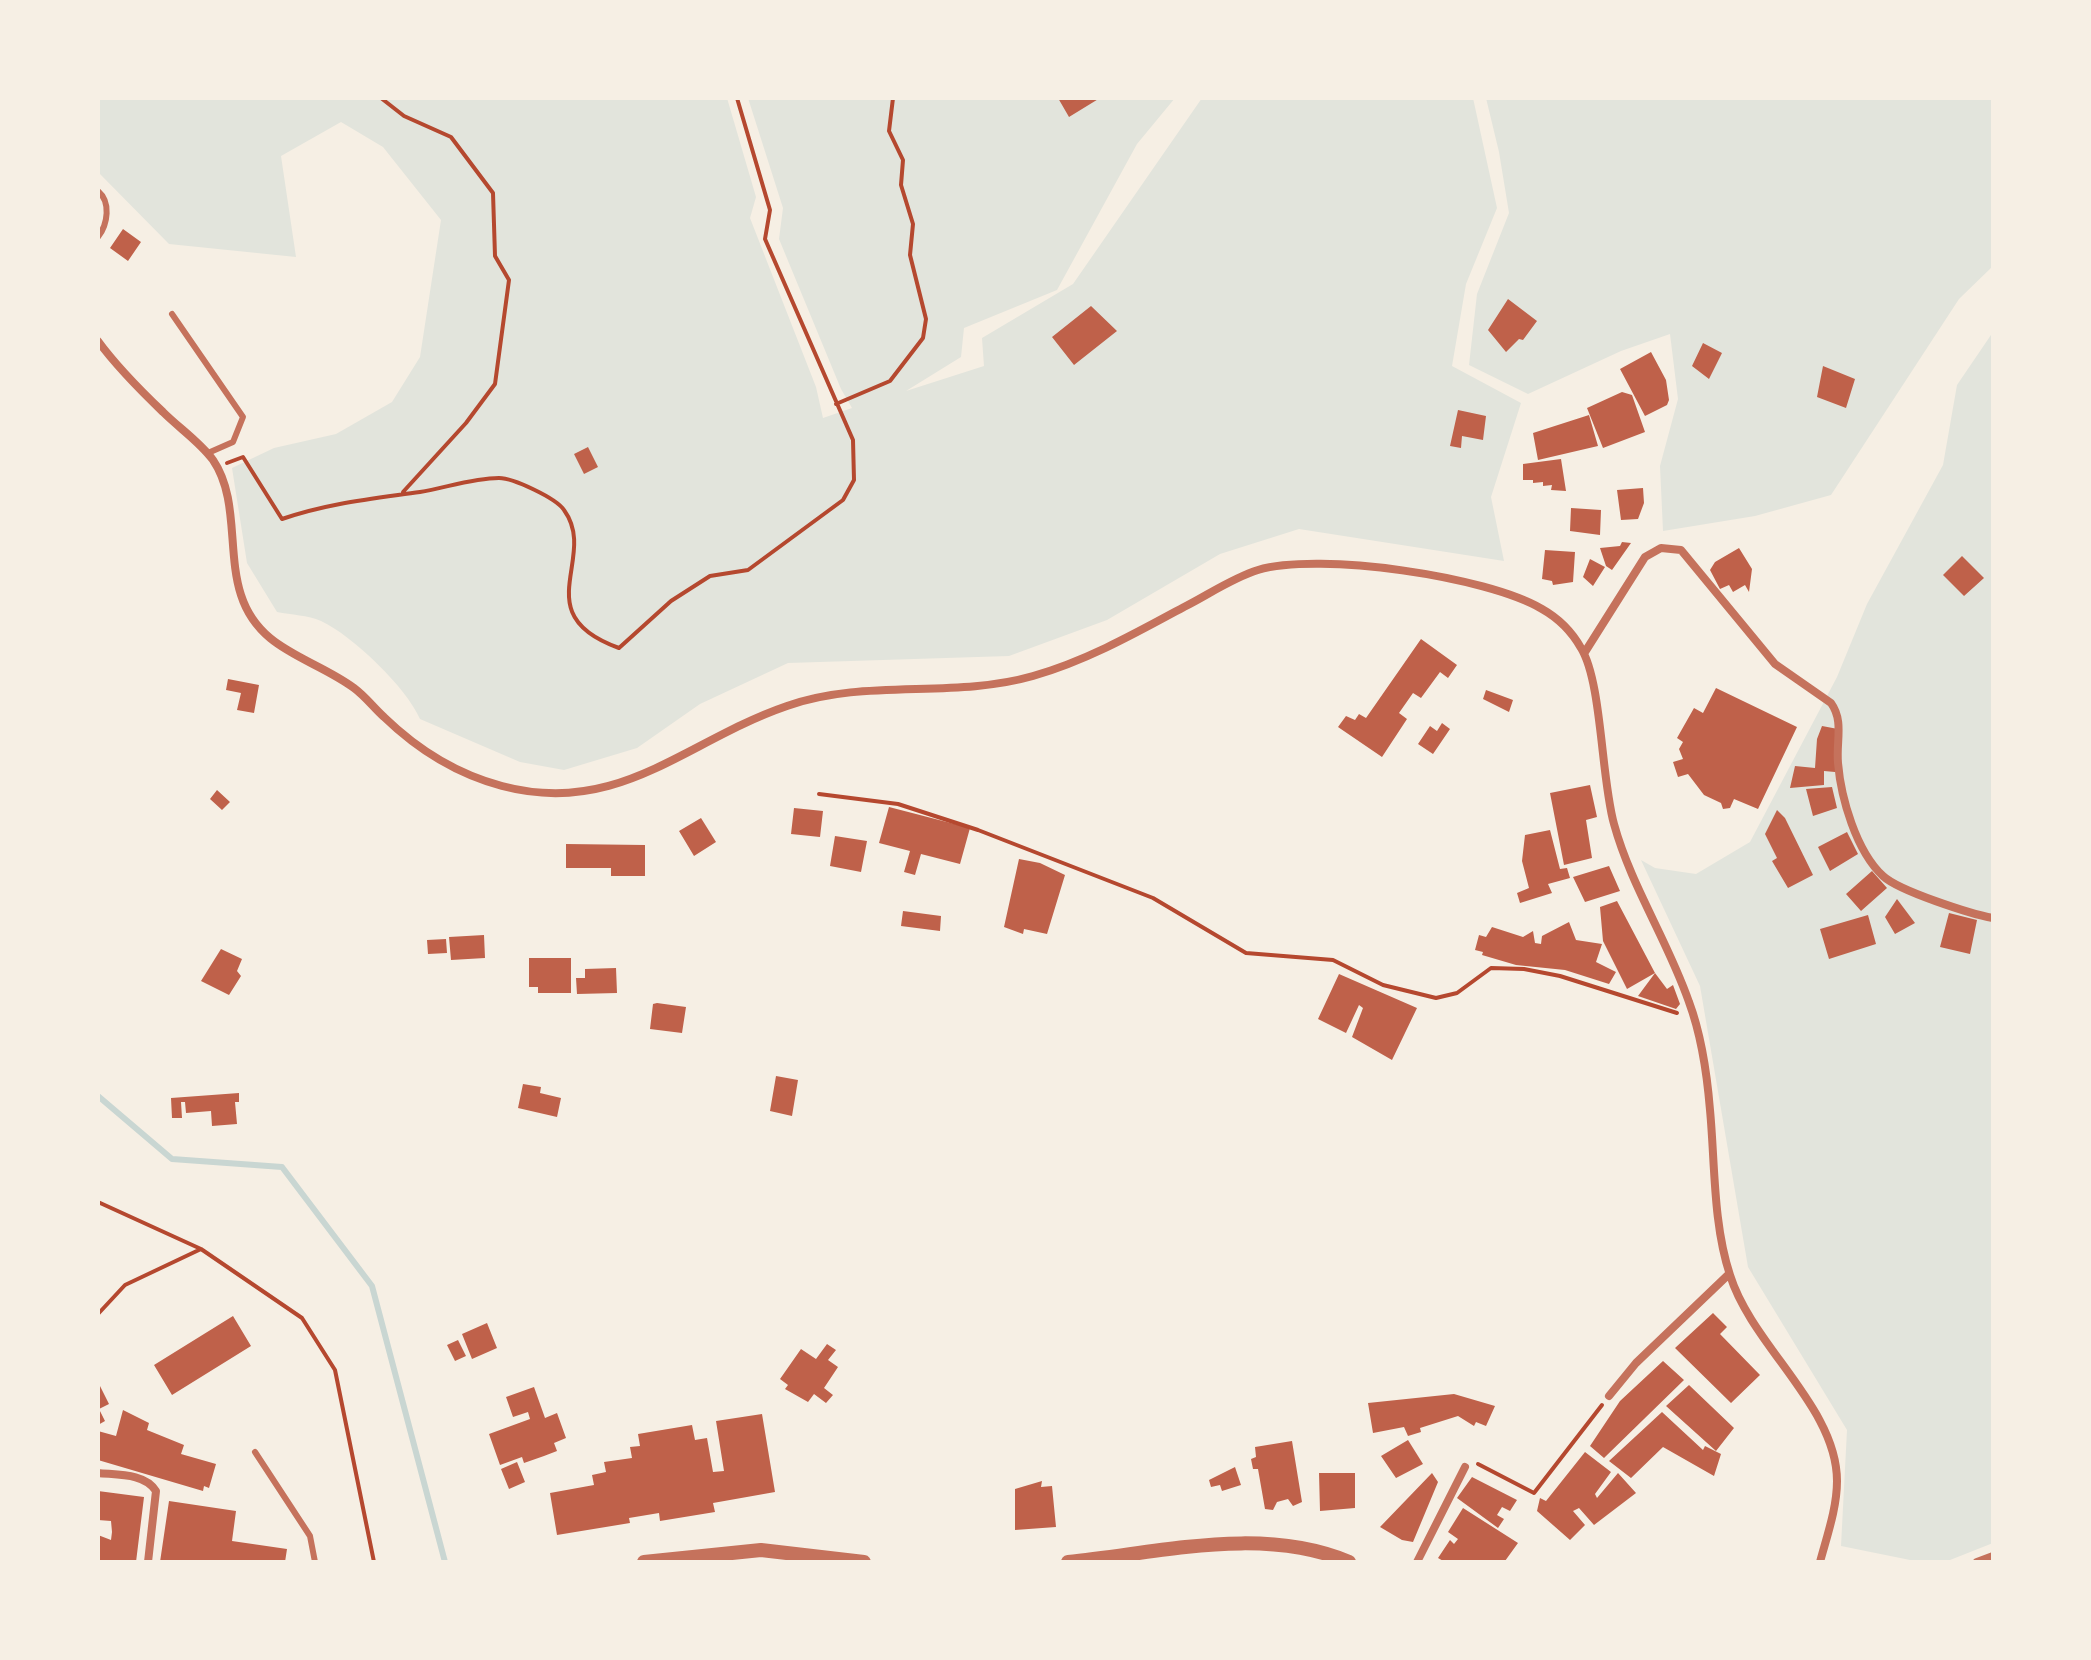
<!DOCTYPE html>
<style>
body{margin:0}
#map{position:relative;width:2091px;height:1660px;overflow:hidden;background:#f6efe4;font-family:"Titillium Web",sans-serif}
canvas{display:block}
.frame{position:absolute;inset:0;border:100px solid #f6efe4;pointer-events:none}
</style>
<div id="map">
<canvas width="2091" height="1660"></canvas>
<div class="frame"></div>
</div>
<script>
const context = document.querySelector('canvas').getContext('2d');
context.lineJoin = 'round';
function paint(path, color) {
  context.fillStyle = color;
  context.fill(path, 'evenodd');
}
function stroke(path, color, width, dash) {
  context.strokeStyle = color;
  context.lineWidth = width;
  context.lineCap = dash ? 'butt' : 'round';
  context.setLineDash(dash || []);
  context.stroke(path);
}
const green = new Path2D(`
 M 98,98 L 727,98 L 756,197 L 750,218 L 816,387 L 823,418 L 852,408 L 841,389 L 779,239 L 783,208 L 748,98 L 1175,98 L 1137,144 L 1057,290 L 964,328 L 961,357 L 906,391 L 984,366 L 982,338 L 1073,284 L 1202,98 L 1473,98 L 1497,208 L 1466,284 L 1452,366 L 1521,403 L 1491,497 L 1504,561 L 1299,529 L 1220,554 L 1107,620 L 1009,656 L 788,663 L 700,704 L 637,748 L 564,770 L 520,762 L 420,719 C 406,687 353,636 321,621 C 308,615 291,615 277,612 L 247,563 L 232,468 L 274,448 L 336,434 L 392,402 L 420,357 L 441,220 L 383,147 L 341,122 L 281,156 L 296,257 L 169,244 L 99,173 Z
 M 1486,98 L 1993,98 L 1993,266 L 1959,299 L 1831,495 L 1755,516 L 1663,531 L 1660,466 L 1678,399 L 1670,334 L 1621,351 L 1528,394 L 1469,365 L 1477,294 L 1509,213 L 1499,152 Z
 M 1993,332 L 1993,1543 L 1945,1562 L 1920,1562 L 1841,1546 L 1847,1430 L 1748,1267 L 1700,986 L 1641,860 L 1655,868 L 1696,874 L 1750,842 L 1837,677 L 1867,604 L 1943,465 L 1957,385 Z`);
const stream = new Path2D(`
 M 98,1096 L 172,1159 L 282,1167 L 372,1286 L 445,1562`);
const building = new Path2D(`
 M 1058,98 L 1100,98 L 1069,117 Z
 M 123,229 L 141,242 L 128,261 L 110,248 Z
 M 1508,299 L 1537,321 L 1523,340 L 1519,339 L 1506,352 L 1488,330 Z
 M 1091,306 L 1117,331 L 1074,365 L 1052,337 Z
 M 1703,343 L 1722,353 L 1709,379 L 1692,366 Z
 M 1651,352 L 1666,380 L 1669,400 L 1667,405 L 1645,416 L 1620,369 Z
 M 1823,366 L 1855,379 L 1846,408 L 1817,397 Z
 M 1622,392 L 1632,395 L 1645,432 L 1603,448 L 1587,408 Z
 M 1458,410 L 1486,416 L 1483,440 L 1462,436 L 1461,448 L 1450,446 Z
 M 1589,415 L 1598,446 L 1538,460 L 1533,433 Z
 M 588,447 L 598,467 L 584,474 L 574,454 Z
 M 1561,459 L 1566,491 L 1551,490 L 1552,485 L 1543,486 L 1543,482 L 1533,483 L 1533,480 L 1523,480 L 1523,464 Z
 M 1643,488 L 1644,503 L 1638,519 L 1621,520 L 1617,490 Z
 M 1571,508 L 1601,510 L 1600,535 L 1570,531 Z
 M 1622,542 L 1631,543 L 1612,570 L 1606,566 L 1600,548 L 1620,546 Z
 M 1739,548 L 1752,569 L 1749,592 L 1745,585 L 1733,592 L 1729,585 L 1720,589 L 1710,570 L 1715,562 Z
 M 1545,550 L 1575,552 L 1573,582 L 1553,585 L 1552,581 L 1542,579 Z
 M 1962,556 L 1984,578 L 1964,596 L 1943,575 Z
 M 1590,559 L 1605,567 L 1593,586 L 1583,577 Z
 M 1421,639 L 1457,665 L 1448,678 L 1440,672 L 1421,698 L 1413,693 L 1399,713 L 1407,719 L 1382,757 L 1338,727 L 1346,716 L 1355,720 L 1359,714 L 1366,718 Z
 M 228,679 L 259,685 L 254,713 L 237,710 L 241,693 L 226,690 Z
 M 1716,688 L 1797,727 L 1758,809 L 1734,799 L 1730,808 L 1723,809 L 1721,803 L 1704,795 L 1688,774 L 1678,777 L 1673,762 L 1683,759 L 1679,749 L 1683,742 L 1677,738 L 1694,708 L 1703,713 Z
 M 1486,690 L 1513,700 L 1509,712 L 1483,699 Z
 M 1442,723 L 1450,729 L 1433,754 L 1418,744 L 1430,726 L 1437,731 Z
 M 1822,726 L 1838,729 L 1835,772 L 1824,771 L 1824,785 L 1790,788 L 1795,766 L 1815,768 L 1817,739 Z
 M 1590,785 L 1597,817 L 1586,820 L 1592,858 L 1564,865 L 1550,793 Z
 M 1832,787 L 1837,808 L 1813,816 L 1806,789 Z
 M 217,790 L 230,802 L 222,810 L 210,799 Z
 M 889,807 L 970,828 L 960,864 L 921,854 L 915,875 L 904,872 L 910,851 L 879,843 Z
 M 794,808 L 823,811 L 820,837 L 791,834 Z
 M 1777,810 L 1785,818 L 1813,875 L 1788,888 L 1772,861 L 1777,858 L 1765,834 Z
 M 701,818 L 716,842 L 694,856 L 679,831 Z
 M 1550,830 L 1560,869 L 1567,868 L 1570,878 L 1548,884 L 1552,893 L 1520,903 L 1517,893 L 1529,888 L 1522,861 L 1525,835 Z
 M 1847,832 L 1858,854 L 1830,871 L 1818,847 Z
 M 835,836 L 867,841 L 861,872 L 830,866 Z
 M 566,844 L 645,845 L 645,876 L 611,876 L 611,868 L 566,868 Z
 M 1019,859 L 1040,863 L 1065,875 L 1047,934 L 1024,929 L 1023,934 L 1004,927 Z
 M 1609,866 L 1620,891 L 1585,902 L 1573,877 Z
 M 1872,871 L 1887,888 L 1861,911 L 1846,894 Z
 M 1897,899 L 1915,923 L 1895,934 L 1885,917 Z
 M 1617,901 L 1655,973 L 1627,989 L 1603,941 L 1600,907 Z
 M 903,911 L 941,916 L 940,931 L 901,926 Z
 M 1949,913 L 1977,920 L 1970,954 L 1940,947 Z
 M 1868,915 L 1876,944 L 1829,959 L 1820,929 Z
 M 1569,922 L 1576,940 L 1602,944 L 1596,962 L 1616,972 L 1609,984 L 1565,970 L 1516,965 L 1482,955 L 1483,952 L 1475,950 L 1479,935 L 1486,937 L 1492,927 L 1523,937 L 1533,931 L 1535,943 L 1541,944 L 1542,936 Z
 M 484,935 L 485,958 L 451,960 L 449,937 Z
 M 446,939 L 447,953 L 428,954 L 427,940 Z
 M 221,949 L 242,959 L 237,971 L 241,976 L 229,995 L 201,981 Z
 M 529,958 L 571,958 L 571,993 L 538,993 L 538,987 L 529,987 Z
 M 616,968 L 617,993 L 577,994 L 576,978 L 585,978 L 585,969 Z
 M 1655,973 L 1667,989 L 1673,985 L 1680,1004 L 1676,1009 L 1638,996 Z
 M 1339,974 L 1417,1008 L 1392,1060 L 1352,1037 L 1363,1008 L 1359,1005 L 1346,1033 L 1318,1019 Z
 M 657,1003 L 686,1007 L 682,1033 L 650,1029 L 653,1004 Z
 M 776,1076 L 798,1080 L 792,1116 L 770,1111 Z
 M 523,1084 L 541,1087 L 540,1093 L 561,1098 L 557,1117 L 518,1108 Z
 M 239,1093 L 239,1102 L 235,1102 L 237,1124 L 212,1126 L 211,1111 L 186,1113 L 185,1102 L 181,1102 L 182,1118 L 172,1118 L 171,1098 Z
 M 1713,1313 L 1727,1327 L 1720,1334 L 1760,1375 L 1731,1403 L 1675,1348 Z
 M 233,1316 L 251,1346 L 172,1395 L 154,1365 Z
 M 487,1323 L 497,1348 L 472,1359 L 462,1334 Z
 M 458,1340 L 466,1356 L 455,1361 L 447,1345 Z
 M 827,1344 L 836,1350 L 828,1360 L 838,1367 L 824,1388 L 833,1395 L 826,1403 L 814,1394 L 808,1402 L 785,1389 L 788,1385 L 780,1379 L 801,1349 L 816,1359 Z
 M 1663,1361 L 1684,1380 L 1604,1458 L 1590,1446 L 1620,1401 Z
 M 98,1382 L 109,1404 L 99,1409 L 105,1421 L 98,1425 Z
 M 1689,1385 L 1734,1428 L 1716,1451 L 1666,1406 Z
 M 534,1387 L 545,1418 L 557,1413 L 566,1438 L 554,1443 L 557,1451 L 544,1456 L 524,1463 L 522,1457 L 500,1465 L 489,1434 L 530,1419 L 528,1412 L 513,1417 L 506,1397 Z
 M 1454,1394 L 1495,1406 L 1486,1426 L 1476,1422 L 1474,1426 L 1458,1416 L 1420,1428 L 1421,1432 L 1408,1436 L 1404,1427 L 1373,1433 L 1368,1403 Z
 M 123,1410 L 149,1423 L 147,1430 L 184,1445 L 181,1454 L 216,1464 L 209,1488 L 204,1486 L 203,1491 L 98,1460 L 98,1431 L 116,1436 Z
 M 1662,1412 L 1703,1450 L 1705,1446 L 1721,1454 L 1714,1476 L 1663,1447 L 1631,1478 L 1609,1461 Z
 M 762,1414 L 775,1492 L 713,1503 L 715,1512 L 660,1521 L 659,1513 L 629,1518 L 630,1523 L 557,1535 L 550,1493 L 594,1485 L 592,1475 L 606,1472 L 604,1462 L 632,1458 L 630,1447 L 640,1446 L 638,1434 L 692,1425 L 695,1440 L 707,1438 L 713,1472 L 724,1471 L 716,1421 Z
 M 1408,1440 L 1423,1464 L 1396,1478 L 1381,1456 Z
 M 1292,1441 L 1302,1502 L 1293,1506 L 1288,1499 L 1277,1502 L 1273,1510 L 1265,1509 L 1258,1469 L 1253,1469 L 1251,1459 L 1256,1457 L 1255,1447 Z
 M 1585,1452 L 1611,1472 L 1595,1494 L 1597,1498 L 1618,1473 L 1636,1493 L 1594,1525 L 1579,1508 L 1573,1511 L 1585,1525 L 1570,1540 L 1537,1511 L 1540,1498 L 1546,1501 Z
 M 517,1462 L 525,1482 L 509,1489 L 501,1469 Z
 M 1235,1467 L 1241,1485 L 1222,1491 L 1220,1485 L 1211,1487 L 1209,1480 Z
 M 1319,1473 L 1355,1473 L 1355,1508 L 1320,1511 Z
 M 1432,1473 L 1438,1482 L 1413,1542 L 1402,1540 L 1380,1527 Z
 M 1472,1477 L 1517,1500 L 1510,1511 L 1502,1507 L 1497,1515 L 1504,1519 L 1498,1528 L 1457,1498 Z
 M 1042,1481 L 1041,1487 L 1052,1486 L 1056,1527 L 1015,1530 L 1015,1489 Z
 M 98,1491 L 144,1497 L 136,1562 L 98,1562 L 98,1535 L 111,1540 L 112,1532 L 111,1521 L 98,1520 Z
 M 169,1501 L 236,1511 L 232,1541 L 287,1549 L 285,1562 L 160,1562 Z
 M 1463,1508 L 1518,1543 L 1505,1561 L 1445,1562 L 1438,1558 L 1450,1540 L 1454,1544 L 1458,1539 L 1448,1532 Z`);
const path = new Path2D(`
 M 381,98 L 404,116 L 451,137 L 493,193 L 495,256 L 509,280 L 495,384 L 466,423 L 403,492
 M 836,404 L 890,381 L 923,338 L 926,319 L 910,255 L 913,224 L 901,185 L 903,160 L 889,131 L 893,98
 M 227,463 L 243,457 L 282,519 C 329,503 371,499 420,492 C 445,488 473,478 499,478 C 513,478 556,498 564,510 C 599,558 525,614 619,648 L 671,601 L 710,576 L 748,570 L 843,500 L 854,480 L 853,440 L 765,239 L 770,210 L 737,98
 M 819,794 L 898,804 L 978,830 L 1153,898 L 1246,953 L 1333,960 L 1383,985 L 1436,998 L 1457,993 L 1491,968 L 1524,969 L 1560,976 L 1677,1013
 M 98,1202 L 201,1249 L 125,1285 L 98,1314
 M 201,1249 L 302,1318 L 335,1370 L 374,1562
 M 1478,1464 L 1534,1493 L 1602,1405`);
const service = new Path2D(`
 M 98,191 C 111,202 108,224 98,237
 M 172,314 L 243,417 L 233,442 L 208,453
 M 255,1452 L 310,1536 L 315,1562`);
const minor = new Path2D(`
 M 98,341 C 117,367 140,390 163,412 C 179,428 200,442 213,460 C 239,498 227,552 241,595 C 259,651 312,657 354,688 C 366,697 373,707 384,717 C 417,749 457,774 502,786 C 619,817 685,741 787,706 C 865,678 953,699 1033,676 C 1086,661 1136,633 1184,607 C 1208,595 1232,578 1258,570 C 1320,552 1486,576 1542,609 C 1558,618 1572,632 1581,648 C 1602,682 1601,778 1614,824 C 1631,886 1668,941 1689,1002 C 1702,1037 1707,1073 1710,1110 C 1715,1163 1713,1224 1730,1275 C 1752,1346 1837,1407 1837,1481 C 1837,1508 1827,1536 1820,1562
 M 1585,652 L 1645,557 L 1661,548 L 1681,550 L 1775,664 L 1831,703 C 1844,721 1836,741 1838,763 C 1841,798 1856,851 1883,876 C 1899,891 1971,914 1993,918
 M 1609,1396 L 1636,1363 L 1729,1274
 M 98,1473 C 117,1475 145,1473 156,1491 L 148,1562
 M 1417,1562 L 1465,1467
 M 1977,1562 L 1993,1556`);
const tertiary = new Path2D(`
 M 644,1562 L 761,1550 L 864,1562
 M 1068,1562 C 1160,1553 1261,1525 1349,1562`);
paint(green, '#e2e4dc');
stroke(stream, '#c9d6d2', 6);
paint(building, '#bf614a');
stroke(path, '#b5482f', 4);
stroke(service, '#c5725c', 6);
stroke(minor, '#c5725c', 8);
stroke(tertiary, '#c5725c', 14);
</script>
